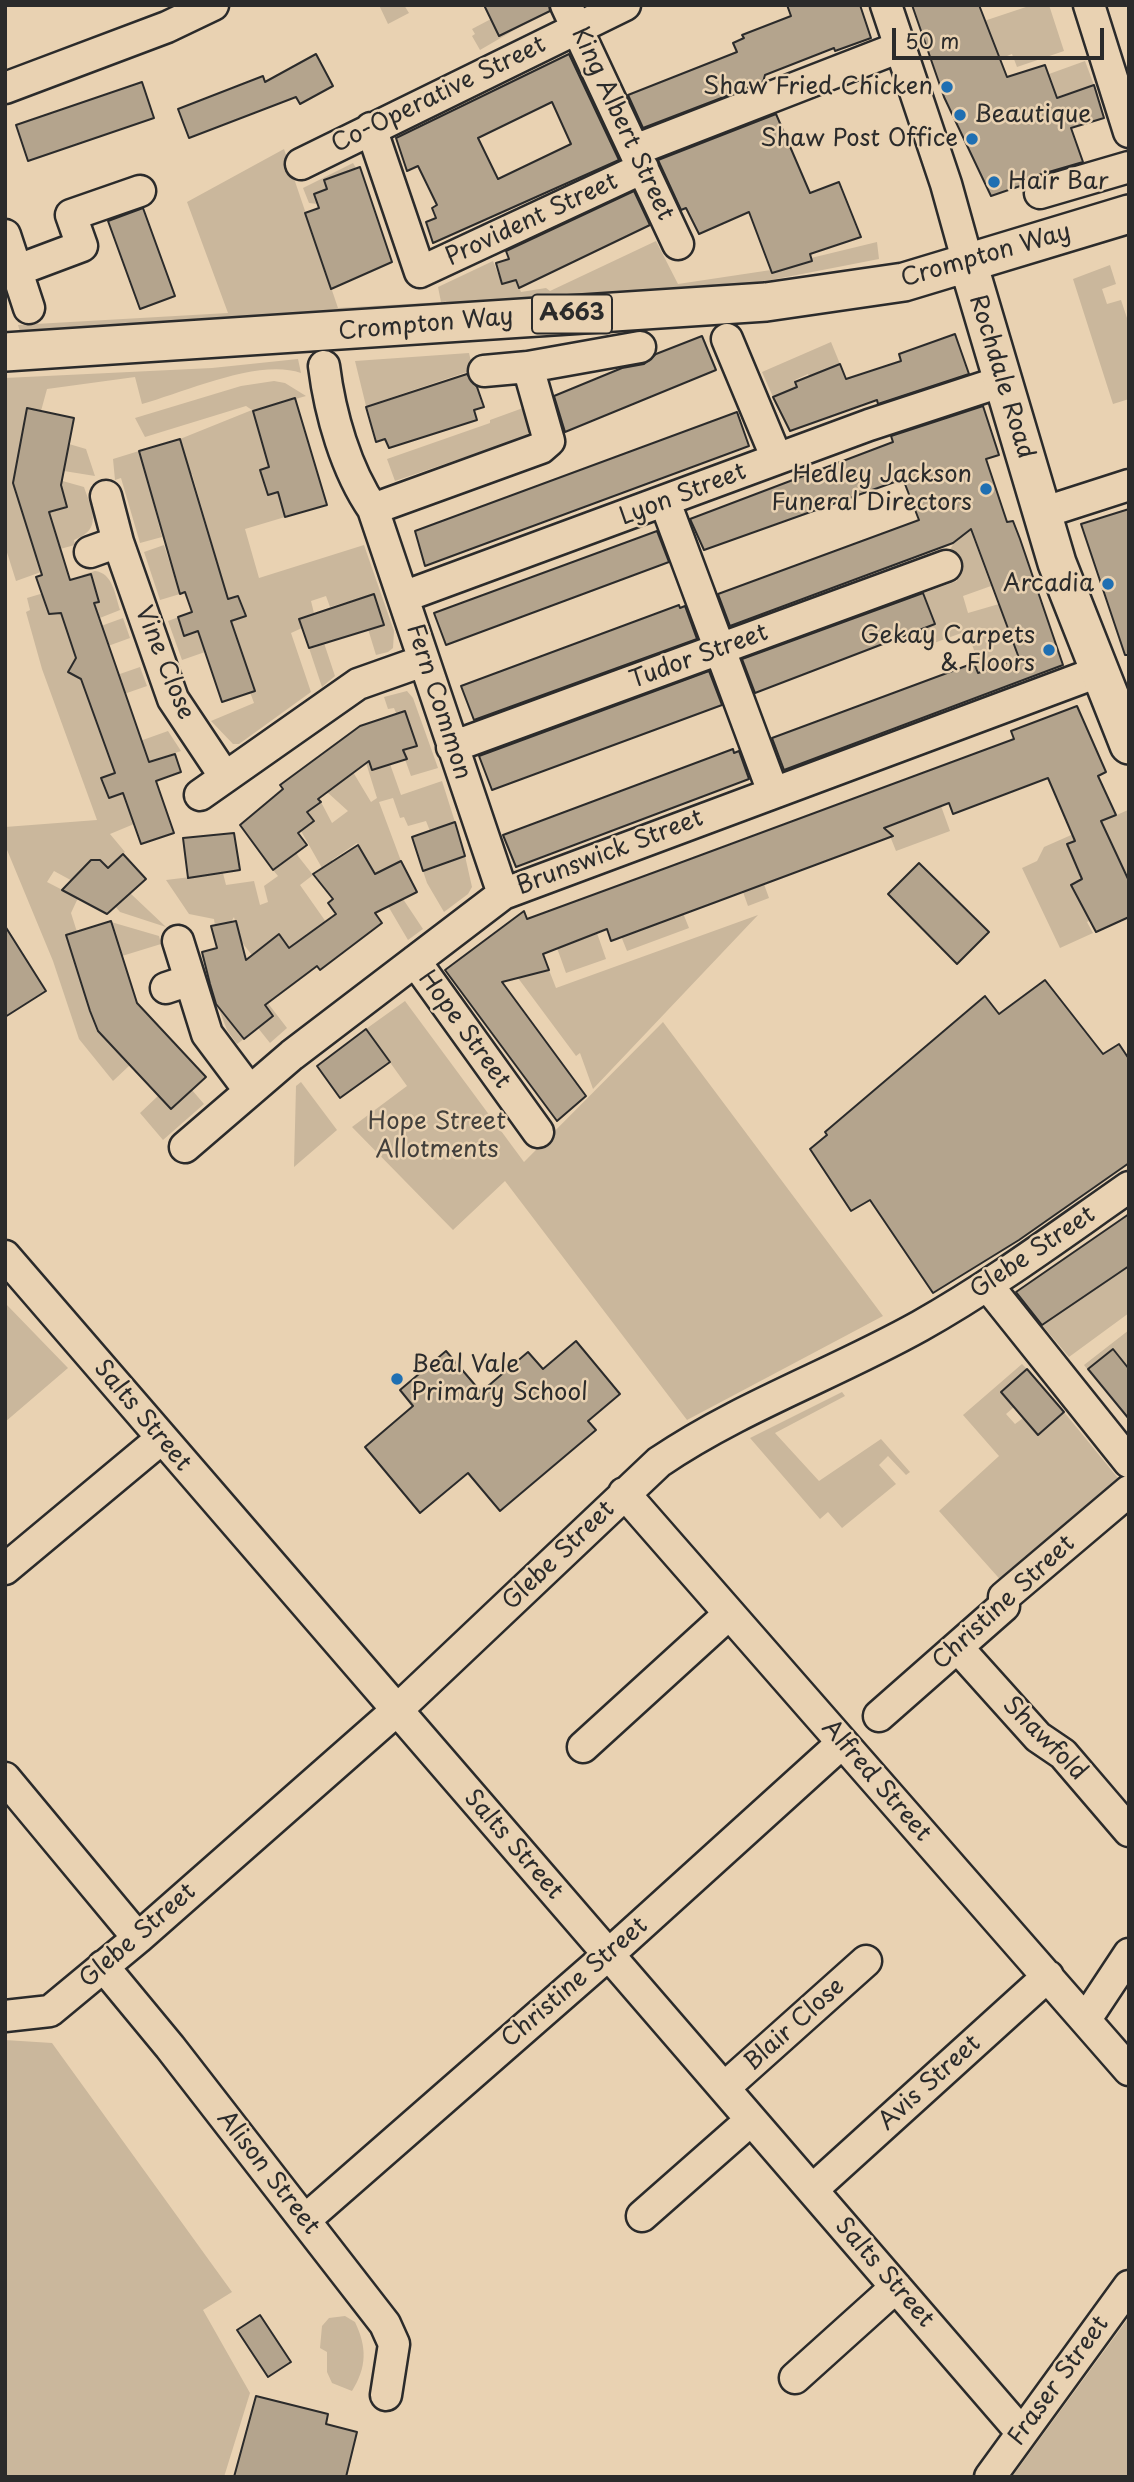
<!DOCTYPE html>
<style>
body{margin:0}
#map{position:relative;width:1134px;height:2482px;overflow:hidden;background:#e9d2b2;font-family:"Playpen Sans",sans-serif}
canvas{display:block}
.frame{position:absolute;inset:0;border:7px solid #2b2b2b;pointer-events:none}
.scale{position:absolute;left:892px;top:28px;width:212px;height:32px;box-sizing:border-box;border:4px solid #2b2b2b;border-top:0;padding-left:9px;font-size:21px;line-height:24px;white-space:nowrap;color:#2b2b2b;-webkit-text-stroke:5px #e9d2b2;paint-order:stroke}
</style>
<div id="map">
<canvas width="1134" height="2482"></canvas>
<div class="frame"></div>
<div class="scale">50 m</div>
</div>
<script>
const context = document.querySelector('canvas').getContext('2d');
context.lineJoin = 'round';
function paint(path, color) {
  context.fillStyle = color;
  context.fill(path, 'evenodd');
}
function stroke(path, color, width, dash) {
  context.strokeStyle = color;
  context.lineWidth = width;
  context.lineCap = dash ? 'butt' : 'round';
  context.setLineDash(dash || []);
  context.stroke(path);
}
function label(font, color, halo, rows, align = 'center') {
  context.font = font + ' "Playpen Sans",sans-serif';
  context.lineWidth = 5;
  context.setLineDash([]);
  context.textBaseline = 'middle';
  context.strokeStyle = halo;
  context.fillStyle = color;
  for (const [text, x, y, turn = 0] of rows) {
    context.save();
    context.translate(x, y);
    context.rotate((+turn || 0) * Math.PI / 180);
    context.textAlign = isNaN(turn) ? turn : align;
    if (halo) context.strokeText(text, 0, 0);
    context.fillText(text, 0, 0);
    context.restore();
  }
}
const green = new Path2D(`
 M 379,5 L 404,5 L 409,13 L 388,24 Z
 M 1032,5 L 1049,5 L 1064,51 L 1017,67 L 1012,54 L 992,62 L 978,23 Z
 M 535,18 L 480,50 L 472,36 L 475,34 L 472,29 L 491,19 L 499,36 Z
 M 1085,61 L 1094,85 L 1054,98 L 1049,74 Z
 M 284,149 L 338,308 L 441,302 L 438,287 L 493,261 L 502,284 L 516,280 L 521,292 L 546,288 L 550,291 L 656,241 L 678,284 L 771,270 L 772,273 L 812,261 L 811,258 L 877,242 L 879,259 L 730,288 L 21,335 L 18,325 L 228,313 L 187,202 Z
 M 353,163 L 356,168 L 324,180 L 327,189 L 318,204 L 309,203 L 303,188 Z
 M 1110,265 L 1116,284 L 1102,289 L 1107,304 L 1121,300 L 1129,324 L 1129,399 L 1113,404 L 1073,279 Z
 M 644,326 L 645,331 L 48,369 L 48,365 Z
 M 831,342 L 840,364 L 812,381 L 808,374 L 795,380 L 797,387 L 773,397 L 762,372 Z
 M 469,353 L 473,370 L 366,406 L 355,361 Z
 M 298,359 L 301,373 C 259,358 185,392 142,404 L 135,377 L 47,389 L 41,411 L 41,572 L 16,581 L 5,546 L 5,378 L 212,368 Z
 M 274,381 L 285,383 L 306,396 L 253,411 L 269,467 L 260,470 L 268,495 L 278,492 L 285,517 L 245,529 L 259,578 L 364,545 L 394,631 L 393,648 L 388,652 L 376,655 L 368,629 L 384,624 L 374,594 L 330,607 L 326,596 L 311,601 L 314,613 L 299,618 L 302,628 L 291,633 L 311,692 L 239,744 L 233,744 L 211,721 L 254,703 L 250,692 L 255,690 L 231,621 L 246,616 L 238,596 L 229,599 L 225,588 L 192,474 L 149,487 L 162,537 L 140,543 L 121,478 L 115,480 L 113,459 L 139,451 L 147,477 L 187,464 L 180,439 L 252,410 L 246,406 L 145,437 L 135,418 L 241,386 Z
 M 523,408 L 529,430 L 527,436 L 395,481 L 387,459 L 490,423 L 490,420 Z
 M 69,444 L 86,449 L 95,476 L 64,471 Z
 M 59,480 L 84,487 C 92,511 103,529 74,540 L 75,545 L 60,549 L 49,512 L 67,506 Z
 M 970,529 L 991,586 L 963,596 L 968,613 L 999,604 L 1019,658 L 988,669 L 996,690 L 987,693 L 974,663 L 978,661 L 967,631 L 923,647 L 917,631 L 935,624 L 924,593 L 957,581 L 948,553 L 954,543 Z
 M 164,545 L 180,594 L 160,600 L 144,552 Z
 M 95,571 C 113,573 115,595 120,610 L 67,631 L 77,663 L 70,668 L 72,674 L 81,675 L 116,773 L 102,778 L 109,798 L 124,793 L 134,824 L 110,834 L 125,852 L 106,870 L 97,860 L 91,860 L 78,884 L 54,871 L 47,882 L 78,898 L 71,913 L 77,932 L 67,939 L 79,978 L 93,974 L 84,991 L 90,1011 L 130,1065 L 113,1081 L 79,1039 L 53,961 L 5,845 L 5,827 L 97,820 L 42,669 L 26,612 L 30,610 L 27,598 L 47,592 L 59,614 L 99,602 L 82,575 Z
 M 192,612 L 205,652 L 182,660 L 168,621 Z
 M 123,618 L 130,638 L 108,646 L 101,626 Z
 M 324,643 L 335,676 L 322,687 L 309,648 Z
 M 140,667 L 147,686 L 124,694 L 117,675 Z
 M 407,691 L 413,698 L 438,768 L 411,776 L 402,751 L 417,746 L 405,711 L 396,713 L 394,708 L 388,709 L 384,697 Z
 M 168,731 L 181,751 L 149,762 L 140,741 Z
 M 360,733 L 372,769 L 390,764 L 401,795 L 442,781 L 455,822 L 430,831 L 426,821 L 408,826 L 404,817 L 400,818 L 393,798 L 379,802 L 401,861 L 375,874 L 357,843 L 332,860 L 334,864 L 322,868 L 301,831 L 314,821 L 307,812 L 321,802 L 332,823 L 348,811 L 327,792 L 353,772 L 371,802 L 377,798 L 357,734 Z
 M 941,806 L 950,831 L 896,851 L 886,826 Z
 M 1128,810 L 1129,878 L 1104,828 L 1068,844 L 1082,879 L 1071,885 L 1100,915 L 1087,922 L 1093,933 L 1060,948 L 1022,868 L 1037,861 L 1044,847 Z
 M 289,836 L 298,856 L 313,875 L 300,885 L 326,922 L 289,948 L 279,935 L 259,964 L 240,940 L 234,917 L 231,922 L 215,926 L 214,919 L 189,914 L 166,880 L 223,873 L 226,885 L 254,881 L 260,905 L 268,902 L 264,886 L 278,876 L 273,870 Z
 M 465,856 L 472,887 L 468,894 L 444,912 L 427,883 L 423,871 Z
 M 760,873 L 769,898 L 748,906 L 743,892 Z
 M 130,893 L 166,927 L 120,912 L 115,906 Z
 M 403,899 L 423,929 L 408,940 L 388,906 Z
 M 679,903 L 689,928 L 627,951 L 617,926 Z
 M 758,915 L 593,1089 L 580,1053 L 576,1056 L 518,978 L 549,970 L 556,988 Z
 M 111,922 L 159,936 L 161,944 L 122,956 Z
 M 597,933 L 606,959 L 566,973 L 557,948 Z
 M 247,976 L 287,1028 L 270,1043 L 258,1028 L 273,1016 L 244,978 L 224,1014 L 244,1039 L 237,1044 L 227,1030 L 210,986 Z
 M 405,1001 L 524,1162 L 663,1022 L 883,1316 L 687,1420 L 505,1181 L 453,1230 L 352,1127 L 407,1086 L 366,1029 Z
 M 301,1082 L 337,1130 L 294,1167 L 296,1086 Z
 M 192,1090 L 204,1104 L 163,1140 L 140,1113 L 159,1095 L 171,1109 Z
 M 1129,1265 L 1129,1313 L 1069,1357 L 1042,1325 Z
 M 5,1303 L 68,1368 L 5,1422 Z
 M 1129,1330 L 1129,1362 L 1126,1365 L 1112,1349 L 1088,1370 L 1084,1365 Z
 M 1022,1364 L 1027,1369 L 1001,1391 L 1014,1407 L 1006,1414 L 1015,1424 L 1023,1418 L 1038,1435 L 1064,1412 L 1122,1483 L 1005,1585 L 939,1511 L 999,1456 L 963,1415 Z
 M 842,1392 L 845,1396 L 775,1433 L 819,1481 L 881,1439 L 910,1472 L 906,1475 L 888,1456 L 879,1465 L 896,1484 L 842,1528 L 828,1512 L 820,1519 L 750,1438 Z
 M 5,2040 L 52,2043 L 232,2292 L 203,2310 L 250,2393 L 224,2477 L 5,2477 Z
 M 345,2316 L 355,2322 C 367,2347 367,2367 352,2391 L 332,2383 L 327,2372 L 327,2352 L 320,2348 L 322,2326 L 329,2318 Z
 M 1129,2317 L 1129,2477 L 1012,2477 Z`);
const building = new Path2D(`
 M 484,5 L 549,5 L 550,11 L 499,36 Z
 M 787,5 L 860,5 L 871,38 L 835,51 L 834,48 L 765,75 L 763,82 L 643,128 L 628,95 L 737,52 L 733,43 L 744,38 L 742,35 L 791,16 Z
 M 912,5 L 979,5 L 1007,77 L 1045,65 L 1057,98 L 1094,85 L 1104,118 L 1071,128 L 1083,162 L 1035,176 L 1026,184 L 991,196 L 944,97 Z
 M 316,54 L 333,86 L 300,104 L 296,97 L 189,138 L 178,109 L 263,76 L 265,82 Z
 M 569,54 L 619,160 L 433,243 L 426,222 L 436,218 L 432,208 L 437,205 L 418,166 L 407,171 L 396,138 ZM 552,102 L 571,144 L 498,179 L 478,138 Z
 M 142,82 L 154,118 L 28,161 L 16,125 Z
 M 776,114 L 810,193 L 839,182 L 861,237 L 810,254 L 812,261 L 772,273 L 749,212 L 699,234 L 686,208 L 681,210 L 658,160 Z
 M 360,167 L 392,262 L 331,289 L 305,213 L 319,208 L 314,194 L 327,189 L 324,180 Z
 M 634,191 L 650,225 L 519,288 L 516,280 L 502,284 L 496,263 L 509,259 L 506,251 Z
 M 143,208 L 175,296 L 140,309 L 108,221 Z
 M 955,334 L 969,374 L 878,404 L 877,400 L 790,431 L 773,397 L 797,387 L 795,382 L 840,364 L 846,379 L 901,361 L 899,354 Z
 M 702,336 L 716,370 L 565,432 L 554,396 L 622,368 L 644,364 L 656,354 Z
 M 467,374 L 477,387 L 484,407 L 474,410 L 477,420 L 389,448 L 385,439 L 376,442 L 366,407 Z
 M 295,398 L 327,505 L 285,517 L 278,492 L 268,495 L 260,470 L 269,467 L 253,411 Z
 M 983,406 L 999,455 L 986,459 L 1007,522 L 1013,521 L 1020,539 L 1063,665 L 784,770 L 772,738 L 974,663 L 978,673 L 1019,658 L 971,529 L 953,543 L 730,626 L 718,594 L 919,520 L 903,479 L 704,550 L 690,519 L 893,442 L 891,436 Z
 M 27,408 L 74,418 L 61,485 L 67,507 L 49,512 L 70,580 L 91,574 L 99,602 L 94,603 L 149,762 L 175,754 L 181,772 L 156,781 L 174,833 L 141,844 L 123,793 L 109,798 L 101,778 L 115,773 L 81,679 L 68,672 L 76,658 L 61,613 L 49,614 L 36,577 L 42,575 L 13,483 Z
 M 737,412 L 749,446 L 425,566 L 415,531 Z
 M 180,439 L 228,599 L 238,596 L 246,616 L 231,621 L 255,691 L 222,702 L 198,631 L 184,636 L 178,617 L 192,612 L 185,592 L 180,594 L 139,451 Z
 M 1129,509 L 1129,655 L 1125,655 L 1081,524 Z
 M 657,531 L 669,562 L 446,645 L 434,613 Z
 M 923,593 L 935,624 L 755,693 L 742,659 Z
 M 374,594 L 384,625 L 309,648 L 299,619 Z
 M 679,605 L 680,608 L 685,606 L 697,639 L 474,720 L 461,686 Z
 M 709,671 L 722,705 L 492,790 L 479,756 Z
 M 1077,706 L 1106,772 L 1098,776 L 1116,815 L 1101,821 L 1129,881 L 1129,917 L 1096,932 L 1071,885 L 1082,879 L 1067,844 L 1075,841 L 1048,778 L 953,814 L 949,803 L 884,828 L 893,836 L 716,902 L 611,941 L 607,929 L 543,954 L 549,970 L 502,982 L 586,1096 L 557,1121 L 445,970 L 524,911 L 527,919 L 666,868 L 1014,739 L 1011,731 Z
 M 405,711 L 417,746 L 403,750 L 407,759 L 372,770 L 369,761 L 318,799 L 321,802 L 307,812 L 314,821 L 298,833 L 307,845 L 273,870 L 240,825 L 283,789 L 280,785 L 360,726 Z
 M 733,749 L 734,753 L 739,751 L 749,779 L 516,867 L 503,835 Z
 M 455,822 L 465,856 L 423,871 L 412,837 Z
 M 234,833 L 240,870 L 188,878 L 183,838 Z
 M 358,845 L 375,874 L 401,861 L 417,892 L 375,913 L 382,923 L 320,970 L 317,966 L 265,1005 L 273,1016 L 244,1039 L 216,1004 L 210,984 L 202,952 L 217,948 L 211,926 L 236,921 L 246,960 L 279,934 L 289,948 L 336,914 L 328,903 L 333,899 L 313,874 Z
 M 123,854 L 146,879 L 107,914 L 62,890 L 91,860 L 100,860 L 108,868 Z
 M 919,863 L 989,932 L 957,964 L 888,894 Z
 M 111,921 L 137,1003 L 206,1077 L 171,1109 L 98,1031 L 90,1011 L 66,935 Z
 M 5,926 L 46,991 L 5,1017 Z
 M 1045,980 L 1103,1054 L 1119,1044 L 1129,1059 L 1129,1163 L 1019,1240 L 933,1293 L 870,1200 L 851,1211 L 810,1149 L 827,1135 L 825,1132 L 985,996 L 999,1014 Z
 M 366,1029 L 390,1062 L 340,1098 L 317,1066 Z
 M 1129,1214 L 1129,1266 L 1042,1325 L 1016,1292 Z
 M 576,1341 L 620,1394 L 588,1421 L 596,1430 L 500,1511 L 468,1473 L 420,1513 L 365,1447 L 413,1406 L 400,1390 L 446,1351 L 481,1392 L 528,1352 L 543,1369 Z
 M 1113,1349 L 1129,1369 L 1129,1419 L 1088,1369 Z
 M 1027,1369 L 1064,1412 L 1038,1435 L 1001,1392 Z
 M 260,2315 L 291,2362 L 268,2377 L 237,2330 Z
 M 256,2396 L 328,2414 L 326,2424 L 357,2432 L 346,2477 L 234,2477 Z`);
const minor = new Path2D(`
 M 566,5 L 678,244
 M 886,5 L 946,184 L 968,263
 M 1089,5 L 1129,132
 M 5,88 L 167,27 L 213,5
 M 371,128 L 420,272 L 643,168
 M 635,150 L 900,47
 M 301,164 L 625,5
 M 1040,193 L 1129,167
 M 5,235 L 29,308
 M 18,270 L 82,246 L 71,215 L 140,191
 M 727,339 L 777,459
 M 324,366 C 330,414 346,470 373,509
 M 484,371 L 528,367 L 640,347
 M 106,496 L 118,542 L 173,699 L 225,777
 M 665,502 L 773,792
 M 1042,513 L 1129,485
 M 90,552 L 118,542
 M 403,597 L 869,425 L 1003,381
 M 452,747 L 946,566
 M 200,795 L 358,684 L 423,661
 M 503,894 L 373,509 L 541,448 L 549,441 L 528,367
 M 178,941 L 207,1034 L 249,1090
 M 415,961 L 538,1132
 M 166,988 L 190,980
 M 185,1147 L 292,1055 L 503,894 L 1098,672
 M 5,1256 L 1022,2433
 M 988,1286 L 1129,1462
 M 624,1493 L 1129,2070
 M 5,1569 L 161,1439
 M 958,1648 L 1038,1737 L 1063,1754 L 1129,1831
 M 879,1716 L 1004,1606 L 1004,1597 L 1129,1491
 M 583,1747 L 729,1614
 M 5,1778 L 138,1938
 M 103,1966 L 170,2047 L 385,2324 L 394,2344 L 386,2395
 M 5,2016 L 50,2011 L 138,1938 L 397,1710 L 659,1462 C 740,1407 834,1374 920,1326 C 993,1285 1060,1235 1129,1187
 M 1086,2019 L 1129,1954
 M 724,2088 L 866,1961
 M 812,2190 L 1048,1976
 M 642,2216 L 751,2120
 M 305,2220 L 608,1955 L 842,1743
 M 795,2378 L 896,2287
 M 990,2477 L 1129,2286`);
const major = new Path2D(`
 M 968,263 L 1057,563 L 1129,745
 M 5,352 L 766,302 L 904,282 L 1129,214`);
const markers = [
 [947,87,7,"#1f6fb2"],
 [960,115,7,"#1f6fb2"],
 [972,139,7,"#1f6fb2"],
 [994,182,7,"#1f6fb2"],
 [986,489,7,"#1f6fb2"],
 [1108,584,7,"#1f6fb2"],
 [1049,650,7,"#1f6fb2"],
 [397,1379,7,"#1f6fb2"]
];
const shields = [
 [572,314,80]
];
const shieldNames = [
 ["A663",572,314]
];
const poiNames = [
 ["Shaw Fried Chicken",933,87],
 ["Beautique",974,115,"left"],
 ["Shaw Post Office",958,139],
 ["Hair Bar",1008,182,"left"],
 ["Hedley Jackson",972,475],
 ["Funeral Directors",972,503],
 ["Arcadia",1094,584],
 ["Gekay Carpets",1035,636],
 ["& Floors",1035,664],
 ["Beal Vale",411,1365,"left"],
 ["Primary School",411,1393,"left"]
];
const streetNames = [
 ["Co-Operative Street",439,95,-26],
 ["King Albert Street",622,124,65],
 ["Provident Street",532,220,-25],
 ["Crompton Way",986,256,-16],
 ["Crompton Way",426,325,-5],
 ["Rochdale Road",1001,377,73],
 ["Lyon Street",683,495,-21],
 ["Tudor Street",699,657,-20],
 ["Vine Close",164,663,68],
 ["Fern Common",438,702,72],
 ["Brunswick Street",610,853,-21],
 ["Hope Street",464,1030,54],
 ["Glebe Street",1033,1253,-34],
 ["Salts Street",142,1416,50],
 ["Glebe Street",559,1556,-44],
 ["Christine Street",1004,1603,-43],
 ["Shawfold",1044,1739,45],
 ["Alfred Street",876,1781,49],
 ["Salts Street",513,1845,49],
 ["Glebe Street",138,1936,-41],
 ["Christine Street",575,1983,-41],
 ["Blair Close",795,2025,-42],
 ["Avis Street",930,2083,-42],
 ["Alison Street",268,2173,52],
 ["Salts Street",884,2273,49],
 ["Fraser Street",1059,2381,-54]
];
const parkNames = [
 ["Hope Street",437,1122],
 ["Allotments",437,1150]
];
paint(green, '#cab79c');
paint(building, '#b4a48d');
stroke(building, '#2b2b2b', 2);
stroke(minor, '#2b2b2b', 35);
stroke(major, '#2b2b2b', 42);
stroke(minor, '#e9d2b2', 30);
stroke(major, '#e9d2b2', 37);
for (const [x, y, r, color] of markers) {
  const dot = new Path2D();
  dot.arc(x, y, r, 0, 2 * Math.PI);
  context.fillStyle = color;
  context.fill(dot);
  stroke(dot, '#e9d2b2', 2.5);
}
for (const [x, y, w] of shields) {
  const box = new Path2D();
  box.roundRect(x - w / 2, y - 19.5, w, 39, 5);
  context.fillStyle = '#e9d2b2';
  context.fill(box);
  stroke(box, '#2b2b2b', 2);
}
label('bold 23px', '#2b2b2b', null, shieldNames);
label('24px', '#2b2b2b', '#e9d2b2', poiNames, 'right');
label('24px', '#2b2b2b', '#e9d2b2', streetNames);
label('24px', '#43403c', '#e9d2b2', parkNames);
</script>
